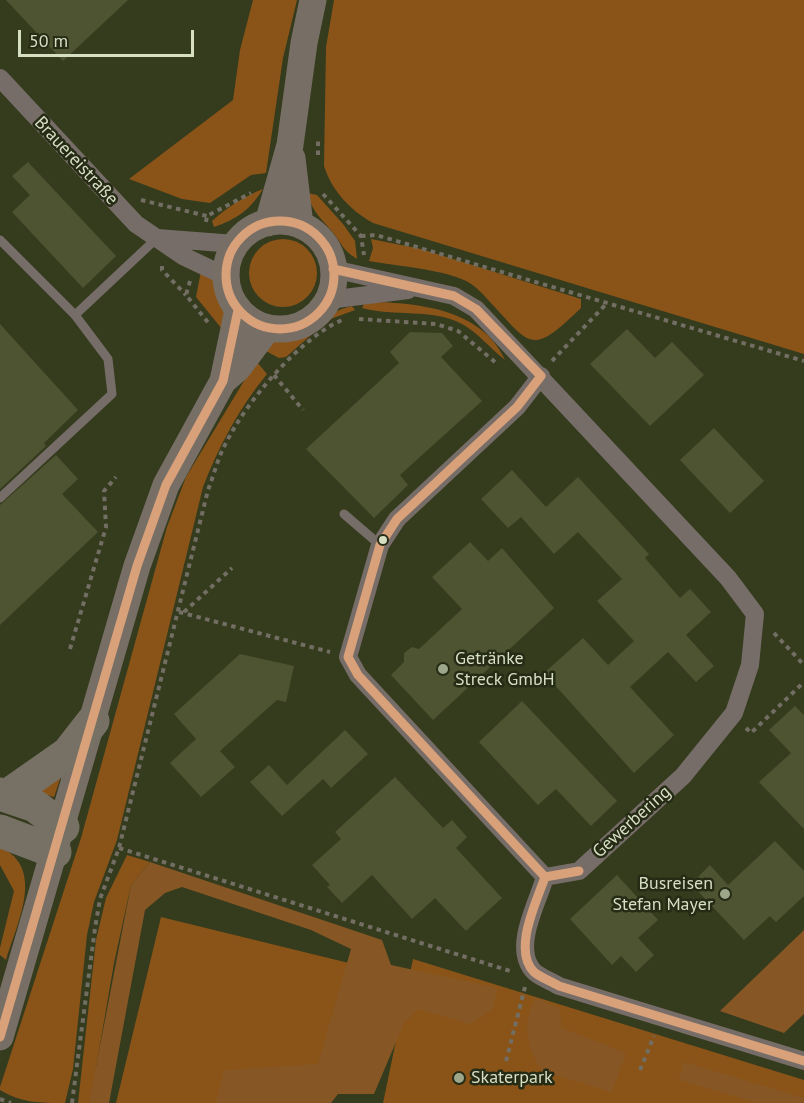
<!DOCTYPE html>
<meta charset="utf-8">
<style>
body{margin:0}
#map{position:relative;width:804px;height:1103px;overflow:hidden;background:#353b1d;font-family:"PT Sans",sans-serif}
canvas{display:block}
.scale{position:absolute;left:18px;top:30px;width:176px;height:27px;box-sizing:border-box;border:3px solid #d7dfc3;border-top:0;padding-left:8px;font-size:18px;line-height:21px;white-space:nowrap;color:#d7dfc3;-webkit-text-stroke:4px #262b15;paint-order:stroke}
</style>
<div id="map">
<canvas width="804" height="1103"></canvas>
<div class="scale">50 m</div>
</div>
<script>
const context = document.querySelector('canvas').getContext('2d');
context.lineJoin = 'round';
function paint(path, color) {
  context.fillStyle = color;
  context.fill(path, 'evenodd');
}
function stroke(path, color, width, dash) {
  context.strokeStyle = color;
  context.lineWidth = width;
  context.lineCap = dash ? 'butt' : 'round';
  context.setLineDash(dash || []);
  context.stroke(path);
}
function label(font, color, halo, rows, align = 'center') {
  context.font = font + ' "PT Sans",sans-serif';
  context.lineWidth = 5;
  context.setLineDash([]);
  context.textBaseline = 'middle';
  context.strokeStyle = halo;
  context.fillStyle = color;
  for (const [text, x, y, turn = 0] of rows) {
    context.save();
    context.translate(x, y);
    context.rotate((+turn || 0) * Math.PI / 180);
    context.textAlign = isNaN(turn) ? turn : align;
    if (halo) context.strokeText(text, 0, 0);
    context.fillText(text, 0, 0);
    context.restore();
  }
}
const green = new Path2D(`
 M 253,0 L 297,0 L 283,58 L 266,173 L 251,175 L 210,203 L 182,199 L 129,179 L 233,100 L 240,50 Z
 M 334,0 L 804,0 L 804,354 L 373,223 C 350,210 332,191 324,166 L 326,47 Z
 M 263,189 C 250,210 237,219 214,227 L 212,221 C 226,208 245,196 263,189 Z
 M 307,193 L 317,195 L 343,224 L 355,241 L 357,259 C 343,250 343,246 334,234 C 323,220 312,212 307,193 Z
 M 371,239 L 421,249 L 581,299 L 581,308 C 531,356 532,347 489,301 C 482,293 475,285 464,280 C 439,269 397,266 369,261 L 373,248 Z
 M249 273a34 34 0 1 1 68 0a34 34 0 1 1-68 0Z
 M 201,271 C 227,286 226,306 226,334 L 196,297 Z
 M 365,302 C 414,302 482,308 505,360 C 492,350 476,331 462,324 C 432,308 394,317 362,308 Z
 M 352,306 L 355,310 L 328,320 L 286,357 L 279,358 L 264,350 C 278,335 297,334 314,325 C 328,318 336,309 352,306 Z
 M 256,361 L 267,374 C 239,408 219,446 203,487 L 117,840 L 94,902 L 87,935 L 73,1069 L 65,1103 C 41,1103 21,1103 0,1090 L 0,1087 L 81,838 L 167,527 L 186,477 Z
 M 63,770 L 54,797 L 33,791 Z
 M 0,847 C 46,868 17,923 6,960 L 0,955 L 0,948 L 14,891 L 0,865 Z
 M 127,855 L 150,862 L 131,885 L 114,963 L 91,1097 L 89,1103 L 78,1103 L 96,940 L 106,898 Z
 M 161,917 L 357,965 L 323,1103 L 116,1103 Z
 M 413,959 L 804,1080 L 804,1103 L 383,1103 Z`);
const forest = new Path2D(`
 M 150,862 L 382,940 L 391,965 L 497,988 L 493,1009 L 470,1024 L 419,1009 L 404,1023 L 374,1094 L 338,1094 L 331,1103 L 216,1103 L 224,1070 L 318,1064 L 351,949 L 311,930 L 182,887 L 165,893 L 145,910 L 109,1103 L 89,1103 L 131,885 Z
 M 804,930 L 804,1014 L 784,1033 L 720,1011 Z
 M 535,998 L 559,1008 L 562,1028 L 626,1053 L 612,1092 L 542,1071 C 526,1044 522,1028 535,998 Z
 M 684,1062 L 804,1098 L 804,1103 L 759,1103 L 679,1080 Z`);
const building = new Path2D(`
 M 6,0 L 128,0 L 63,61 Z
 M 28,162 L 116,256 L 83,288 L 12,212 L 30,195 L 12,176 Z
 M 0,324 L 78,410 L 44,443 L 46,446 L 0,489 Z
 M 627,329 L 655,358 L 672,342 L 704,375 L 650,426 L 590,364 Z
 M 410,332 L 442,333 L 453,346 L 441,357 L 482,401 L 400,475 L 408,485 L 374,518 L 306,449 L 399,363 L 390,352 Z
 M 714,428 L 764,481 L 730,513 L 680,460 Z
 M 56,455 L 78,479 L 62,494 L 98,532 L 0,625 L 0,505 Z
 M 512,470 L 546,507 L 578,477 L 649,554 L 645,558 L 680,598 L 690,589 L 711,612 L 686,635 L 714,666 L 696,682 L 668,652 L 630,687 L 674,735 L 634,773 L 544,673 L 583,638 L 608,665 L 634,641 L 597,601 L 622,579 L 578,532 L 554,554 L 521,517 L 508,528 L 481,499 Z
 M 470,542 L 488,561 L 502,548 L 554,608 L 433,720 L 391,675 L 404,662 L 404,653 L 412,647 L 419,649 L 462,609 L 432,577 Z
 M 240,654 L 294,666 L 286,702 L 277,700 L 220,751 L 235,767 L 201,797 L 170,763 L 196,739 L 174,714 Z
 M 522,701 L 617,801 L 591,826 L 556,789 L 538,805 L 479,742 Z
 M 795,706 L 804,715 L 804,829 L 759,782 L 791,753 L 769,730 Z
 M 345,730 L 368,754 L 331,788 L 323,779 L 282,816 L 250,782 L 269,765 L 287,785 Z
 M 395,777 L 443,828 L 452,820 L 467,837 L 456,848 L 502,898 L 466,931 L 435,898 L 412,919 L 372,875 L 342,903 L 327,887 L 330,885 L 312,865 L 341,839 L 335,832 Z
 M 775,841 L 804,871 L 804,896 L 776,922 L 770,916 L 744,940 L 691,884 L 710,865 L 728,885 Z
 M 617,875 L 658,920 L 638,938 L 654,955 L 636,972 L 621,956 L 612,965 L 570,919 Z`);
const path = new Path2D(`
 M 318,155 L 318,139
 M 323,194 L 361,236 L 364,255
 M 141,200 L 207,216
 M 206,222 L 207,216 L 251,193
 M 361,236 L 376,235 L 804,361
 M 162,266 L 162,270 L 186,295
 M 190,281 L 186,295 L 210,325
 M 359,319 L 436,324 L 458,331 L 495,362
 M 552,361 L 607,303
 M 274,375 L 303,410
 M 179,612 L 330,652
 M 184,612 L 232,568
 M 774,633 L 804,665
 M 70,649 L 106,527 L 104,491 L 116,477
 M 746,728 L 751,733 L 804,682
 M 119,848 L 510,971
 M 506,1061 L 525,987
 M 640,1070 L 654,1036
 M 0,1099 L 11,1103
 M 72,1103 L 95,928 L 100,899 L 119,848 L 208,490 C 214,475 218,457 226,443 C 246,402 300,338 342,320`);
const lane = new Path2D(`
 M 0,240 L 75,315 L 157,238
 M 0,498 L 112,394 L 108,359 L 75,315
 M 344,514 L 380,545`);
const street = new Path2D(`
 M 0,78 L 136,224 L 183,256 L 225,276
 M 157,238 L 235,244
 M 333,269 L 454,296 L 476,309 L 728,578 L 755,614 L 750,665 L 734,713 L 683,776 L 579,871 L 545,877 L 358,675 L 348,657 L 380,545 L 397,519 L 517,407 L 541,376
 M 328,300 L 408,290
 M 545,877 C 538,902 514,944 531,968 C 536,976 551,981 559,986 L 804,1061`);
const secondary = new Path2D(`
 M 292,158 L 300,225
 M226 275a54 54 0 1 1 108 0a54 54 0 1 1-108 0Z
 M 268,223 L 290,145 L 304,43 L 313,0
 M 223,381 L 238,310
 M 0,1037 L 137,566 L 166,485 L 223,381 L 238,368 L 268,328`);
const highway = new Path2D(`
 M 0,794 L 35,806 L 63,827
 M 8,795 L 68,753 L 93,721
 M 0,831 L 55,852`);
const bus1 = new Path2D(`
 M226 275a54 54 0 1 1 108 0a54 54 0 1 1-108 0Z
 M 333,269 L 454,296 L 476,309 L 541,376 L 517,407 L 397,519 L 380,545 L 348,657 L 358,675 L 545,877 L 579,871
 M 545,877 C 537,901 512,950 534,972 C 541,978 551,981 559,986 L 804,1061
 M 0,1037 L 137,566 L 166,485 L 223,381 L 238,310`);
const markers = [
 [383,540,5,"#d7dfc3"],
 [443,669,6,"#9ea689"],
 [725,894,6,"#9ea689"],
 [459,1078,6,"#9ea689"]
];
const streetNames = [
 ["Brauereistraße",76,161,47],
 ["Gewerbering",632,822,-42]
];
const poiNames = [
 ["Getränke",455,659],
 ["Streck GmbH",455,680],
 ["Busreisen",713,884,"right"],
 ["Stefan Mayer",713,905,"right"],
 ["Skaterpark",471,1078]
];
paint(green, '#8a5419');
paint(forest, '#865725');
paint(building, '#4e5432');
stroke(path, '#726e63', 4, [4.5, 4.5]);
stroke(lane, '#766d68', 9);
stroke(street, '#766d68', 18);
stroke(secondary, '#776e65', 27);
stroke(highway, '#767164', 33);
stroke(bus1, '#d9a179', 9);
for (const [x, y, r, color] of markers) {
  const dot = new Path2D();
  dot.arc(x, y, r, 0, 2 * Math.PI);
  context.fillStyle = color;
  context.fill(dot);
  stroke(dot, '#262b15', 2);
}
label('18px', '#d7dfc3', '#262b15', streetNames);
label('18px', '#d7dfc3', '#262b15', poiNames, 'left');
</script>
